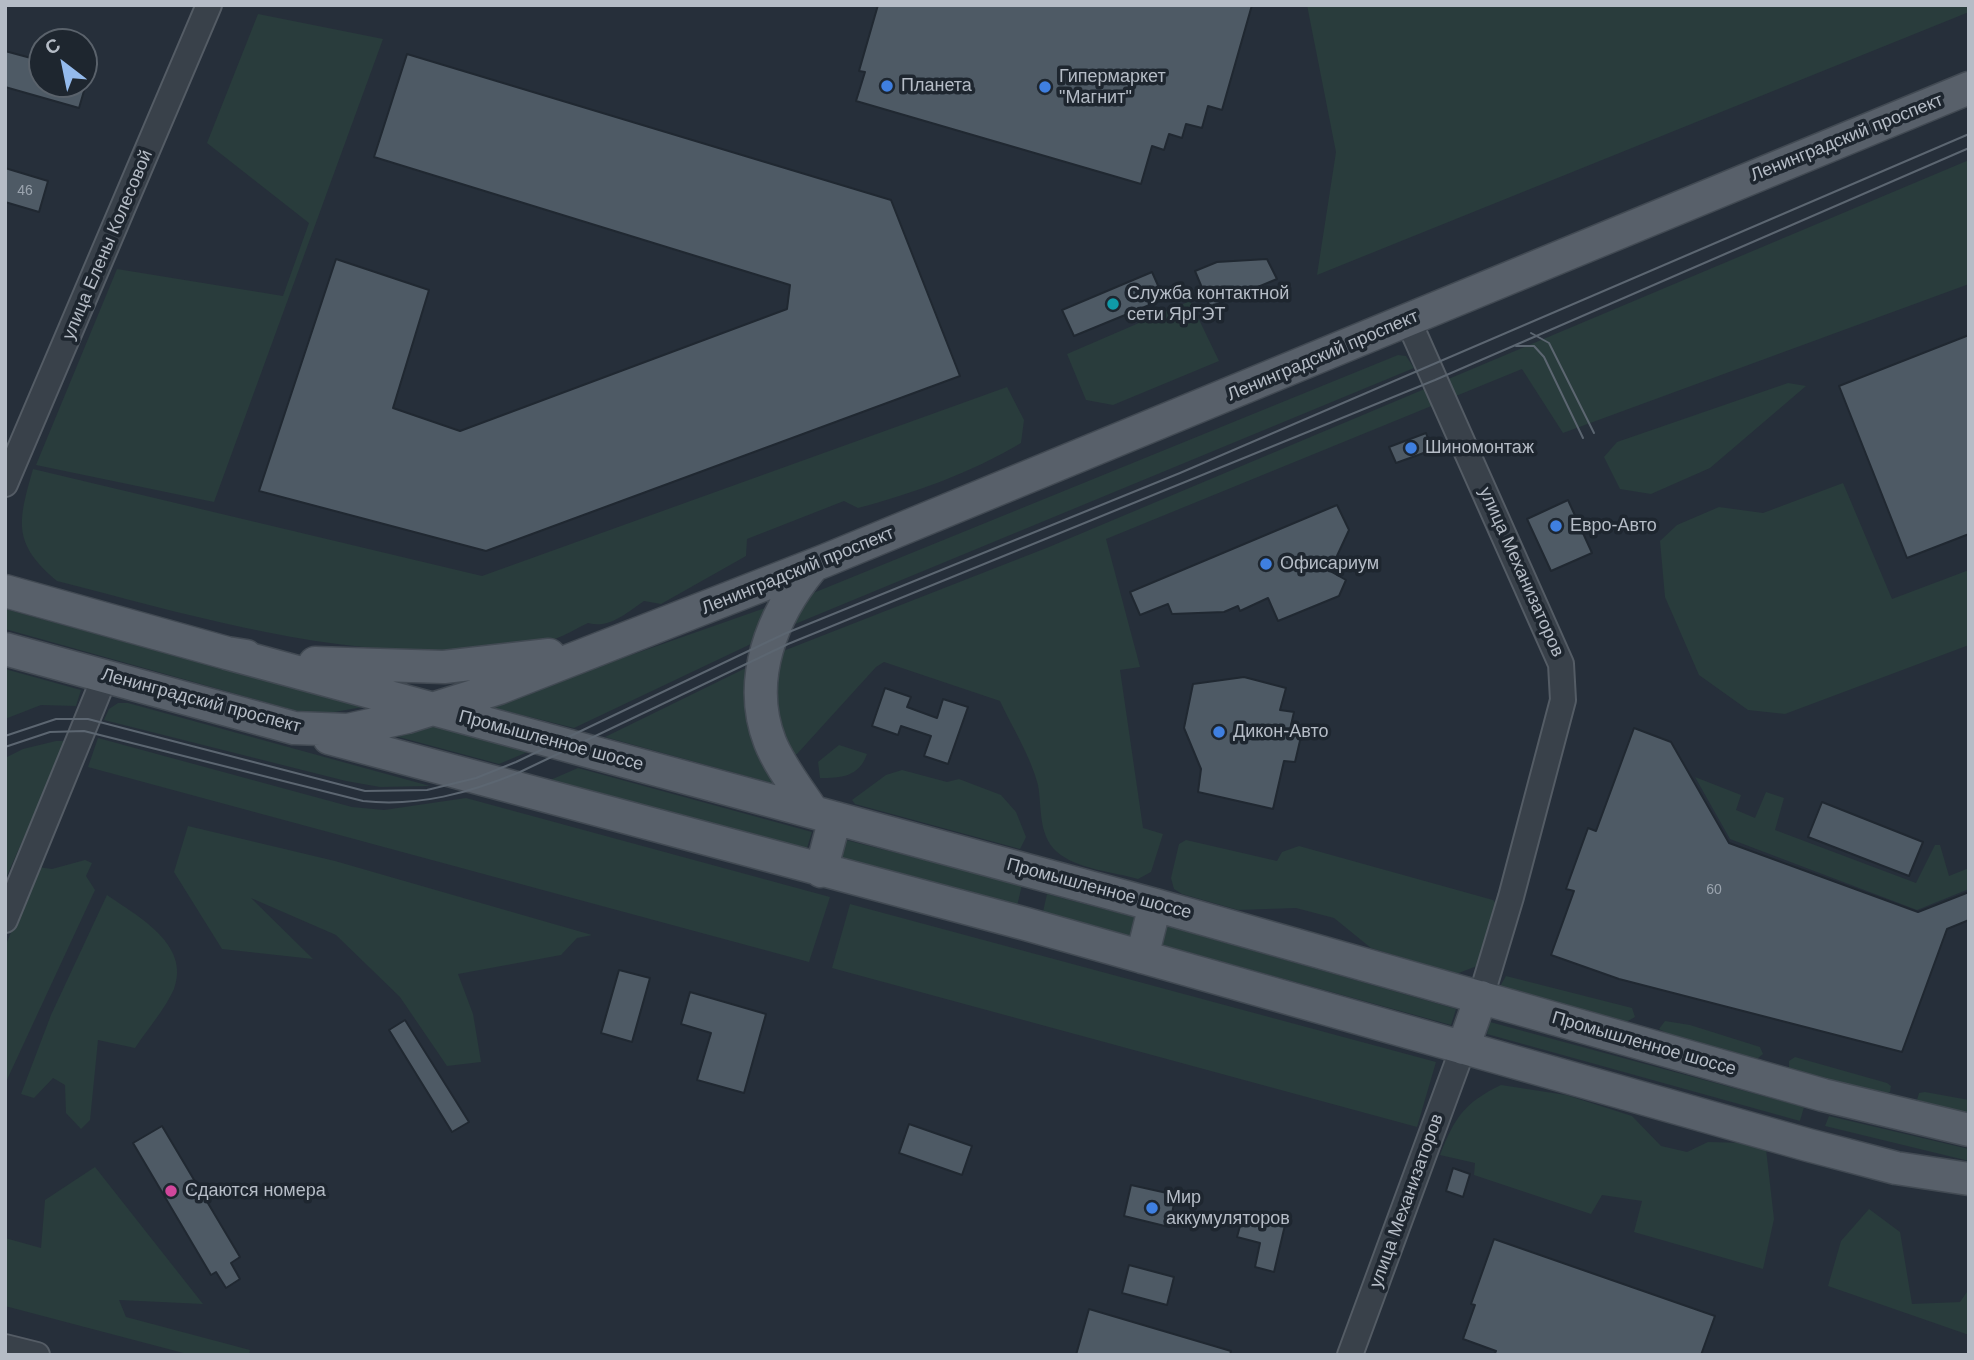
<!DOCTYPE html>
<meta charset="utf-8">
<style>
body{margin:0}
#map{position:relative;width:1974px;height:1360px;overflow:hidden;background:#262f3a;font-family:Arial,sans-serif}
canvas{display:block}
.frame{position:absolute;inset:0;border:7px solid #b5bcc6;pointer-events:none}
.north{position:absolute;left:28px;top:28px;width:70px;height:70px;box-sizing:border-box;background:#1e262f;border:2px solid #5a626b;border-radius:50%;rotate:328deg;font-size:19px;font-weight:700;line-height:28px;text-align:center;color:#b5bcc6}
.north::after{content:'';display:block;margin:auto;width:24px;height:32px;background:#94baec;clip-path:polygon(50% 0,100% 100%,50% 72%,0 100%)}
</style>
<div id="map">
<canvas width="1974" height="1360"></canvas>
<div class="frame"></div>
<div class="north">С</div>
</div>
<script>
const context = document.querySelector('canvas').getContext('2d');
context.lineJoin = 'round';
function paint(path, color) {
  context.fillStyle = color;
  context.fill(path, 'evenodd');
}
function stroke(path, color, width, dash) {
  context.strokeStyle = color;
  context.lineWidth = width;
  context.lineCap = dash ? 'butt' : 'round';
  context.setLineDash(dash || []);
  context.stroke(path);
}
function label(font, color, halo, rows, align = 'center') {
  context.font = font + ' Arial,sans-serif';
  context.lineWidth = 7;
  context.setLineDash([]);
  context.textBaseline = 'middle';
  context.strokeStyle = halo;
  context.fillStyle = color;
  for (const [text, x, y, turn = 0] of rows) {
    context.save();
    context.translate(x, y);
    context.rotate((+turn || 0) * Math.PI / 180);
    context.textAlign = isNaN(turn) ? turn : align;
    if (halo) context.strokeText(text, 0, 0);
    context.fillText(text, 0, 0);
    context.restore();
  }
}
const green = new Path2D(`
 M 1307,5 L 1969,5 L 1969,12 L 1317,275 L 1336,152 Z
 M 258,14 L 383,39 L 214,502 L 36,465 L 117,269 L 283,296 L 309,223 L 207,143 Z
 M 1969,160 L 1969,284 L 1563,433 L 1522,369 L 1106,539 L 1140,667 L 1120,670 L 1143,828 L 1163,834 L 1151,872 L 1138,879 C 1114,872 1075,869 1056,851 C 1038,834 1042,807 1038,785 C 1031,757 1012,727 1000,701 L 884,662 L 876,667 L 797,754 L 788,755 L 775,726 L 778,653 L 1049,547 Z
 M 1190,301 L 1219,361 L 1113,405 L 1086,400 L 1067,354 Z
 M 1398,355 L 1406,356 L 1414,368 L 783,629 L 796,600 Z
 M 1788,383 L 1806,386 L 1710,468 L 1651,494 L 1620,489 L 1604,457 L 1617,442 Z
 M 1007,387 L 1024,420 L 1021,443 C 971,473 914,493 858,508 L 844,501 L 747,539 L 746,556 L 661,604 L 644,601 C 626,613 610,629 588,623 C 577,628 566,635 555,639 C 538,646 515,645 497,647 C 346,663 202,618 57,581 C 12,543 18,522 33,469 L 482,576 Z
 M 1843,483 L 1892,599 L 1969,570 L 1969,645 L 1785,714 L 1748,710 L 1699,675 L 1665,597 L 1660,541 L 1677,525 L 1719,507 L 1763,513 Z
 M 765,608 L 753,643 L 574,728 L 486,706 Z
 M 5,609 L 363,707 L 323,714 L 297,711 L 5,629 Z
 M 752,665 L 779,785 L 605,737 Z
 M 5,669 L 81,690 L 76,706 L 41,705 L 5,719 Z
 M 118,703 L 128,703 L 430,786 L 380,787 L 346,781 L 104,720 L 109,709 Z
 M 433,725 L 530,751 L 499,764 L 395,736 Z
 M 98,738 L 352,807 L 384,810 L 466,798 L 830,897 L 809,962 L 88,767 Z
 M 56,741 L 67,741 L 5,880 L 5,758 L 23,749 Z
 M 839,745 L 867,754 C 859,777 841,778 820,778 L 818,762 Z
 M 578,768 L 812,832 L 806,851 L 548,781 Z
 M 902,770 L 947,782 L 959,779 L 1001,795 L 1016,812 L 1026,837 L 1020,849 L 855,804 L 852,800 L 886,775 Z
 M 1695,777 L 1741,795 L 1736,810 L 1755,818 L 1766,792 L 1784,798 L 1775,830 L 1916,883 L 1935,845 L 1940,845 L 1949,876 L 1969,868 L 1969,889 L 1917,910 L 1730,839 Z
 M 188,826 L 335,861 L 592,935 L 577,938 L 561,955 L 458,974 L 473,1014 L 481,1062 L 447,1066 L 400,997 L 336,935 L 251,898 L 313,959 L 222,949 L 174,872 Z
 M 842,839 L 1022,885 L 1017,906 L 837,859 Z
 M 1186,840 L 1277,861 L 1282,852 L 1299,846 L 1493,900 L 1499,906 L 1484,958 L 1477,966 L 1456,974 L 1371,948 L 1334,918 L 1296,908 L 1238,910 L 1182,894 L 1174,889 L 1171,878 L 1179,844 Z
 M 85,860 L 92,863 L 86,876 L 95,890 L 5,1084 L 5,947 L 38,867 L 52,869 Z
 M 1047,894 L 1137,918 L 1133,937 L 1043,912 Z
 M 107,895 C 137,916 191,944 174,989 C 165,1009 147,1030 135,1048 L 98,1040 L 90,1120 L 81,1129 L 66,1113 L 65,1085 L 53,1078 L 34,1098 L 21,1094 L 51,1015 Z
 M 850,904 L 1436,1062 L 1417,1127 L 832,968 Z
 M 1163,925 L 1456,1009 L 1451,1025 L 1158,944 Z
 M 1506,976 L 1632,1008 L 1635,1017 L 1626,1022 L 1499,988 Z
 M 1665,1021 L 1690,1025 L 1760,1047 L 1763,1054 L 1757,1059 L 1670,1035 L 1659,1029 Z
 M 1490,1022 L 1804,1107 L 1800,1121 L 1487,1034 Z
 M 1795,1057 L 1887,1083 L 1891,1086 L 1890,1092 L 1883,1095 L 1789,1069 L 1789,1061 Z
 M 1501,1085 L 1566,1095 L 1632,1116 L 1661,1146 L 1687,1152 L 1708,1142 L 1747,1143 L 1766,1149 L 1774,1219 L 1763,1269 L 1634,1232 L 1642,1201 L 1602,1195 L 1591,1214 L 1474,1175 L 1475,1163 L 1440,1155 C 1455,1117 1464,1103 1501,1085 Z
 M 1925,1092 L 1969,1100 L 1969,1113 L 1920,1104 L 1917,1100 L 1919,1093 Z
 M 1829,1116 L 1969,1149 L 1969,1161 L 1825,1126 Z
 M 95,1167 L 203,1304 L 119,1300 L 126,1317 L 250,1350 L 249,1355 L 191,1355 L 5,1306 L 5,1238 L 41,1248 L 45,1200 Z
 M 1869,1209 L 1900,1232 L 1912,1304 L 1960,1302 L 1969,1289 L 1969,1335 L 1828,1286 L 1841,1241 Z`);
const building = new Path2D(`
 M 878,5 L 1252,5 L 1222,110 L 1208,106 L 1202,128 L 1186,124 L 1182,138 L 1169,134 L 1164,150 L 1152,146 L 1141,184 L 856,101 L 865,72 L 859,71 Z
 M 5,51 L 42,61 L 42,84 L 86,84 L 79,108 L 5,87 Z
 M 407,54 L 891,200 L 960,376 L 486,551 L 259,491 L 336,259 L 429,290 L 393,408 L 460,431 L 787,309 L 790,285 L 374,157 Z
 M 5,168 L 48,181 L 39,212 L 5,202 Z
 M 1267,259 L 1277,279 L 1210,307 L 1195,271 L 1217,262 Z
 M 1152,272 L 1164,299 L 1074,336 L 1062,310 Z
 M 1969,335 L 1969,534 L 1907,558 L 1839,386 Z
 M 1426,433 L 1432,450 L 1396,463 L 1389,447 Z
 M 1568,500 L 1592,553 L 1551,571 L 1527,519 Z
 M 1337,505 L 1349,530 L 1330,571 L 1346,580 L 1339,596 L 1278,621 L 1268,598 L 1240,611 L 1238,606 L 1224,612 L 1172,614 L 1168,604 L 1140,615 L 1130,592 Z
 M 1244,677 L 1286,688 L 1280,710 L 1294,712 L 1291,725 L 1303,728 L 1295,762 L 1284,761 L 1273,809 L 1198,792 L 1201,769 L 1184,728 L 1193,684 Z
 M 885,688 L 911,697 L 907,707 L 937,718 L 943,699 L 968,707 L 948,764 L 924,756 L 931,736 L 901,726 L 898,735 L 872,726 Z
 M 1634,728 L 1671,742 L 1729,843 L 1918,912 L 1969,892 L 1969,920 L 1947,929 L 1902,1052 L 1619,979 L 1551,955 L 1574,891 L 1566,889 L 1588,828 L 1596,831 Z
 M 1822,802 L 1923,842 L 1909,876 L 1808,837 Z
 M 619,970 L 650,978 L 632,1042 L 601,1033 Z
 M 690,992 L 766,1014 L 744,1093 L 697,1080 L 711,1033 L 681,1024 Z
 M 405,1020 L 469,1122 L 452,1132 L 389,1030 Z
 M 909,1124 L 972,1146 L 962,1175 L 899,1153 Z
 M 162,1126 L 240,1257 L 231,1263 L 240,1279 L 226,1288 L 216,1272 L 211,1275 L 133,1143 Z
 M 1453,1168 L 1470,1174 L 1463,1197 L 1446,1191 Z
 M 1131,1185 L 1176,1195 L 1169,1227 L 1124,1216 Z
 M 1243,1215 L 1285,1225 L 1274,1272 L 1255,1267 L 1260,1243 L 1237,1237 Z
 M 1494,1239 L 1715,1316 L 1701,1355 L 1494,1355 L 1496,1351 L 1463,1339 L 1475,1305 L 1471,1304 Z
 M 1129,1265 L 1174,1277 L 1167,1305 L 1122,1293 Z
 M 1089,1309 L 1231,1351 L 1230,1355 L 1076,1355 Z`);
const minor = new Path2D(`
 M 1408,320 L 1561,664 L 1563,700 L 1511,897 L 1481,997
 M 5,484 L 209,5
 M 5,920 L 105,676
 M 5,1347 L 37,1355
 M 1350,1355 L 1463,1048`);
const major = new Path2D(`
 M 812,567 C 772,615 746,680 770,742 C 780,767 798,789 813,812
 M 5,591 L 227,653 L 246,656
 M 5,649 L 294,728 L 348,730 L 407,717 L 499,688 L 824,561 L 1969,88
 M 227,653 L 1155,905 L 1823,1095 L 1969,1130
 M 315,663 L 444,667 L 549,655
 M 329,738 L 1026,924 L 1808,1145 L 1896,1168 L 1969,1179
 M 821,871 L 835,818
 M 1142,957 L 1155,905
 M 1463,1048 L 1481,997`);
const tram = new Path2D(`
 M 1531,333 L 1549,343 L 1594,433
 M 1516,346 L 1534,346 L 1544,357 L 1583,438
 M 5,736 L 56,719 L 88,719 L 365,791 L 427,790 L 476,778 L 516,762 L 784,634 L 1180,473 L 1969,134
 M 5,747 L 50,732 L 84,731 L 363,801 C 419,807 469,793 520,772 L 788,644 L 1435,380 L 1969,148`);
const markers = [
 [887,86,7,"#3f7fe0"],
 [1045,87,7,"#3f7fe0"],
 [1113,304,7,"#0f9aa8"],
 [1411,448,7,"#3f7fe0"],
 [1556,526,7,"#3f7fe0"],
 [1266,564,7,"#3f7fe0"],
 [1219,732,7,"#3f7fe0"],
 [171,1191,7,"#d1479c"],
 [1152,1208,7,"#3f7fe0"]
];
const numberNames = [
 ["46",25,191],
 ["60",1714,890]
];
const poiNames = [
 ["Гипермаркет",1059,77],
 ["\"Магнит\"",1059,98],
 ["Планета",901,86],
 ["Служба контактной",1127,294],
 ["сети ЯрГЭТ",1127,315],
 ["Шиномонтаж",1425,448],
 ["Евро-Авто",1570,526],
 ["Офисариум",1280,564],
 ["Дикон-Авто",1233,732],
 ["Сдаются номера",185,1191],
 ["Мир",1166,1198],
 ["аккумуляторов",1166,1219]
];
const streetNames = [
 ["Ленинградский проспект",1847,138,-22],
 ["улица Елены Колесовой",108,245,-67],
 ["Ленинградский проспект",1323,356,-23],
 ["Ленинградский проспект",798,571,-22],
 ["улица Механизаторов",1521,572,66],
 ["Ленинградский проспект",201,701,15],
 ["Промышленное шоссе",551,741,15],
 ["Промышленное шоссе",1099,889,15],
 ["Промышленное шоссе",1644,1044,16],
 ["улица Механизаторов",1407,1201,-70]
];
paint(green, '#293c3c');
paint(building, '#4e5a65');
stroke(building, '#202831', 2);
stroke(minor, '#545c65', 28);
stroke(major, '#424a53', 35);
stroke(minor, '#39414a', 24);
stroke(major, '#58606a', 32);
stroke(tram, '#5c6671', 2);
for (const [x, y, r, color] of markers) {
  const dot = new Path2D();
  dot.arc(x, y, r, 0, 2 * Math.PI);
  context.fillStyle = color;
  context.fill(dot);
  stroke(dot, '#1e262f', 2.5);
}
label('14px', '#9ba4ae', null, numberNames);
label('18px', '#b5bcc6', '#1e262f', poiNames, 'left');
label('18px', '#b5bcc6', '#1e262f', streetNames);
</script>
